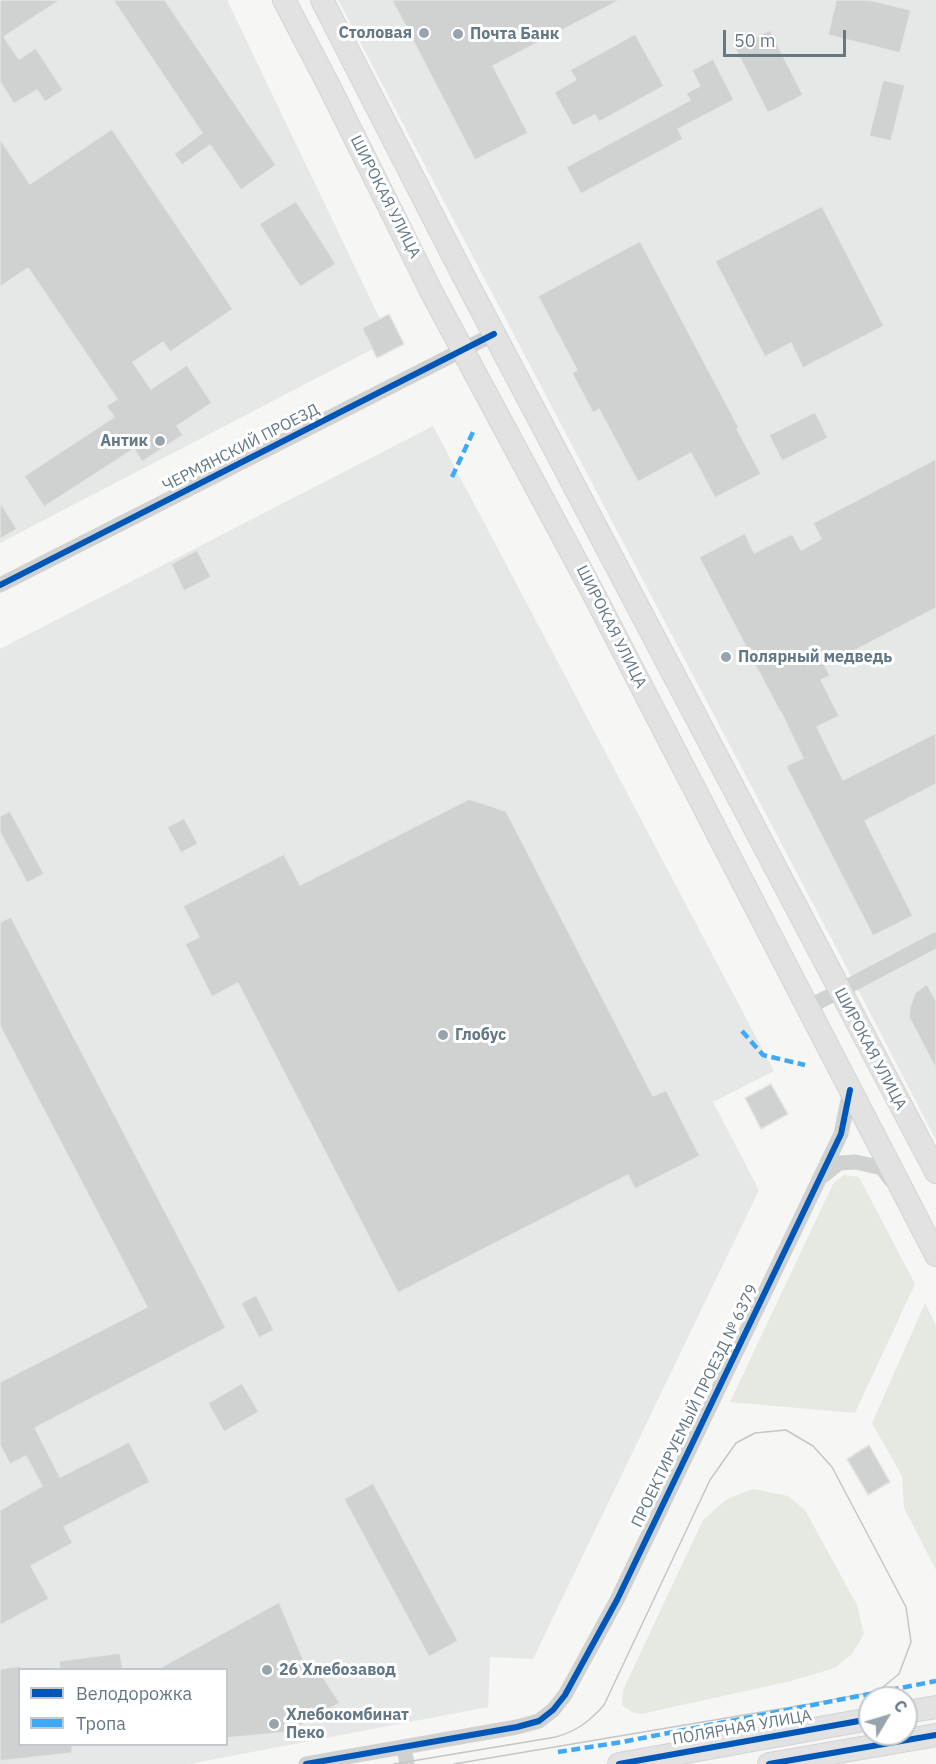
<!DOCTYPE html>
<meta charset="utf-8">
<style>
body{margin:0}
#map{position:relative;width:936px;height:1764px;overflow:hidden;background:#f6f6f4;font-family:"IBM Plex Sans",sans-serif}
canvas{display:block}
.legend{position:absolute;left:18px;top:1668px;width:210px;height:78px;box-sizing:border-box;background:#fff;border:2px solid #c1c9cf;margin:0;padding:8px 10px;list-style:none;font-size:18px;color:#657886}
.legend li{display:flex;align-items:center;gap:12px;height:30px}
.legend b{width:30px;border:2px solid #c1c9cf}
.north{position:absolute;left:858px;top:1686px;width:60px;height:60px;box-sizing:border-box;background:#fff;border:2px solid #c1c9cf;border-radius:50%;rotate:52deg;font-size:16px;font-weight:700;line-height:24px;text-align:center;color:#657886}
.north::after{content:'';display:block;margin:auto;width:21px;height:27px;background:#98a4ac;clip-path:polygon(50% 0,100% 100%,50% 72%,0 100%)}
.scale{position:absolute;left:723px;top:30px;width:123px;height:27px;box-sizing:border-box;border:3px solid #657886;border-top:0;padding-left:8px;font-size:18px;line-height:21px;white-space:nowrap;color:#657886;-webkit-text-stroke:4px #fff;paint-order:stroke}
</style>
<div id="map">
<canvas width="936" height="1764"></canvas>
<ul class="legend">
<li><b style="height:8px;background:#0057b8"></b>Велодорожка</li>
<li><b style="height:8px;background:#3fa9f5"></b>Тропа</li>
</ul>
<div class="north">С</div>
<div class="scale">50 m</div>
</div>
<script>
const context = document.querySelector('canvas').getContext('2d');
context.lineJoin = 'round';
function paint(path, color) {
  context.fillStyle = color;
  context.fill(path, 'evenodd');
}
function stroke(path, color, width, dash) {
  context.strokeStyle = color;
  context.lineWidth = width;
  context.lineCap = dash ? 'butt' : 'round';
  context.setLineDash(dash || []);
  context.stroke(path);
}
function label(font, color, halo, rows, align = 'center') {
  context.font = font + ' "IBM Plex Sans",sans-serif';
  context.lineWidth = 6;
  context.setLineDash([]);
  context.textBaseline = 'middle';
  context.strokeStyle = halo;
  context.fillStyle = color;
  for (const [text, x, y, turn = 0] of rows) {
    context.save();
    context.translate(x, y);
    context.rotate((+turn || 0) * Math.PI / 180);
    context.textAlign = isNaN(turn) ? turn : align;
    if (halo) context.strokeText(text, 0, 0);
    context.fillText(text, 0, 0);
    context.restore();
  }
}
const built = new Path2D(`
 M 0,0 L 227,0 L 390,340 L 0,543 Z
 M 338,0 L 936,0 L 936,1140 L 839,953 Z
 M 433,426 L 774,1071 L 713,1102 L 759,1190 L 533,1659 L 490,1657 L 488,1707 L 189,1764 L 0,1764 L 0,649 ZM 20,1670 L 226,1670 L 226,1744 L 20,1744 Z`);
const green = new Path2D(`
 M 844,1175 L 859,1177 L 915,1284 L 855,1413 L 730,1402 L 833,1184 Z
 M 925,1303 L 936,1325 L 936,1570 L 904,1508 L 902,1476 L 872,1423 Z
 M 753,1489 L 788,1496 L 805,1510 L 857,1605 L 864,1634 L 852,1654 L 835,1668 L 787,1682 L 641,1714 L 632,1712 L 622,1705 L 623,1690 L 703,1520 L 727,1499 Z`);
const building = new Path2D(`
 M 0,0 L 60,0 L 4,37 L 19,59 L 36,48 L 63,90 L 45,102 L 37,90 L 14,104 L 0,82 Z
 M 113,0 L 165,0 L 276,165 L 241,190 L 210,145 L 182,165 L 174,154 L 202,133 Z
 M 392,0 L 620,0 L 493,66 L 528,133 L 475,160 Z
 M 836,0 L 869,0 L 911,10 L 900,53 L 828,35 Z
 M 770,30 L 803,95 L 768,113 L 735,48 Z
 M 635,34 L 664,86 L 599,122 L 595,115 L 573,126 L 554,92 L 576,80 L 570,70 Z
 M 713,59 L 734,100 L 678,129 L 683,139 L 581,194 L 566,167 L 690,100 L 686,93 L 700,86 L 692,70 Z
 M 883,80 L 905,85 L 891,141 L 869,136 Z
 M 112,129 L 233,309 L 170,352 L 163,342 L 133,362 L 151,389 L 187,365 L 212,403 L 177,426 L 183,435 L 142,462 L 134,449 L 44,507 L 24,476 L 114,417 L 106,406 L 117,399 L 28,268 L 0,287 L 0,139 L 30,184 Z
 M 296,201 L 336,264 L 300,287 L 259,224 Z
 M 822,206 L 884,326 L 803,368 L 791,343 L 765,357 L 715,261 Z
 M 640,241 L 739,428 L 737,429 L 761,474 L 715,498 L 691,453 L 638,482 L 599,409 L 593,413 L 572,373 L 577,370 L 538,296 Z
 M 389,314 L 404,344 L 377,358 L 362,328 Z
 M 815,412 L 828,438 L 782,461 L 769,435 Z
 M 936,459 L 936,608 L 825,666 L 830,676 L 821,680 L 839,716 L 817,727 L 843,780 L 936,733 L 936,784 L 865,821 L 913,916 L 873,936 L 786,766 L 803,758 L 781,712 L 780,712 L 699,557 L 745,533 L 754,553 L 792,534 L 801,550 L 821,539 L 813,523 Z
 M 0,502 L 17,529 L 0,539 Z
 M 197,550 L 211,577 L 184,591 L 171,564 Z
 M 469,799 L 506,811 L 653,1096 L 666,1090 L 700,1156 L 635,1189 L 628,1175 L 398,1293 L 238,983 L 212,997 L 185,944 L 199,937 L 183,906 L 284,854 L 300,885 Z
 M 10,811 L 44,874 L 27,883 L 0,832 L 0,816 Z
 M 184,818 L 198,844 L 181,853 L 167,827 Z
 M 11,917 L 226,1328 L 35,1428 L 60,1477 L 129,1442 L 150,1482 L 64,1527 L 73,1543 L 31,1566 L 49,1599 L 0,1625 L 0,1510 L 42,1486 L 26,1456 L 10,1464 L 0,1445 L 0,1382 L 147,1307 L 0,1026 L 0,922 Z
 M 927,984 L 936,1001 L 936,1069 L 909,1017 L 910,1007 L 915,993 Z
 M 771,1084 L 788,1114 L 761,1129 L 745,1098 Z
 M 256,1295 L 274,1330 L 259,1338 L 241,1303 Z
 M 242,1383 L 259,1412 L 224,1432 L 208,1403 Z
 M 869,1445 L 890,1482 L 868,1495 L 847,1459 Z
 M 373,1483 L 458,1641 L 429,1657 L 344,1499 Z
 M 279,1602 L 310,1675 L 319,1671 L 340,1703 L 289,1732 L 226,1738 L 226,1670 L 156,1670 Z
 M 120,1653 L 123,1670 L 60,1670 L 59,1661 Z
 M 20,1666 L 20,1744 L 72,1744 L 72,1753 L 0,1761 L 0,1669 Z`);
const minor = new Path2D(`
 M 0,585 L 494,334
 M 807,1008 L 936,940
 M 823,1176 L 839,1163 L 856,1162 L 882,1168 L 890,1179
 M 404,1748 L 407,1764
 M 306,1764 L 517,1727 L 539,1721 L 553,1710 L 565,1695 L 617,1600 L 841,1134 L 850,1090`);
const secondary = new Path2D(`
 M 284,0 L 329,86 L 432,293 L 591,589 L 936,1255
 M 322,0 L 463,275 L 936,1172
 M 906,1712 L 936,1707
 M 619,1764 L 870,1719
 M 769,1764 L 936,1735`);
const tram = new Path2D(`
 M 394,1764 L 556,1737 C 577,1731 590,1721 604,1705 L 710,1480 L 736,1443 L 755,1433 L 786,1430 L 813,1446 L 832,1467 L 906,1607 L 911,1642 L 899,1674 L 878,1691 L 815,1703 L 454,1764`);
const quiet = new Path2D(`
 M 452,477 L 473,432
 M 742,1031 L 763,1055 L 805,1065
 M 558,1752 L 622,1742 L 936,1681`);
const cycleway = new Path2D(`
 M 0,585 L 494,334
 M 306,1764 L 517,1727 L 539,1721 L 553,1710 L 565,1695 L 617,1600 L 841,1134 L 850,1090
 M 619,1764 L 870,1719
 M 769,1764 L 936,1735`);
const markers = [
 [424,33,6,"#98a4ac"],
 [458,34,6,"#98a4ac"],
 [160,441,6,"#98a4ac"],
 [726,657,6,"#98a4ac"],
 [443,1035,6,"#98a4ac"],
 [267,1670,6,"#98a4ac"],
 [274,1724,6,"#98a4ac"]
];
const poiNames = [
 ["Столовая",412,33,"right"],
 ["Почта Банк",470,34],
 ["Антик",148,441,"right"],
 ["Полярный медведь",738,657],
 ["Глобус",455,1035],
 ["26 Хлебозавод",279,1670],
 ["Хлебокомбинат",286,1715],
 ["Пеко",286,1733]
];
const streetNames = [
 ["ШИРОКАЯ УЛИЦА",385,197,63],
 ["ЧЕРМЯНСКИЙ ПРОЕЗД",241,448,-27],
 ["ШИРОКАЯ УЛИЦА",611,627,63],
 ["ШИРОКАЯ УЛИЦА",870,1049,62],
 ["ПРОЕКТИРУЕМЫЙ ПРОЕЗД № 6379",695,1406,-64],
 ["ПОЛЯРНАЯ УЛИЦА",742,1728,-10]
];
paint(built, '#e6e8e7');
paint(green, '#e6e9e2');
paint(building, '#d0d1d1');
stroke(building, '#e5e5e4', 1.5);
stroke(secondary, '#d2d4d4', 24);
stroke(minor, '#d0d1d1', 15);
stroke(secondary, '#e2e2e3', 22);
stroke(tram, '#c5c6c6', 1.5);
stroke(quiet, '#3fa9f5', 4.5, [9, 4.5]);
stroke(cycleway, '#0057b8', 6);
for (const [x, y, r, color] of markers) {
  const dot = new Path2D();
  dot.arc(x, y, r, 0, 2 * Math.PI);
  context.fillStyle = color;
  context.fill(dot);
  stroke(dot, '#fff', 2);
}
label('bold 16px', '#657886', '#fff', poiNames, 'left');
label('16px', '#657886', '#fff', streetNames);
</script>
